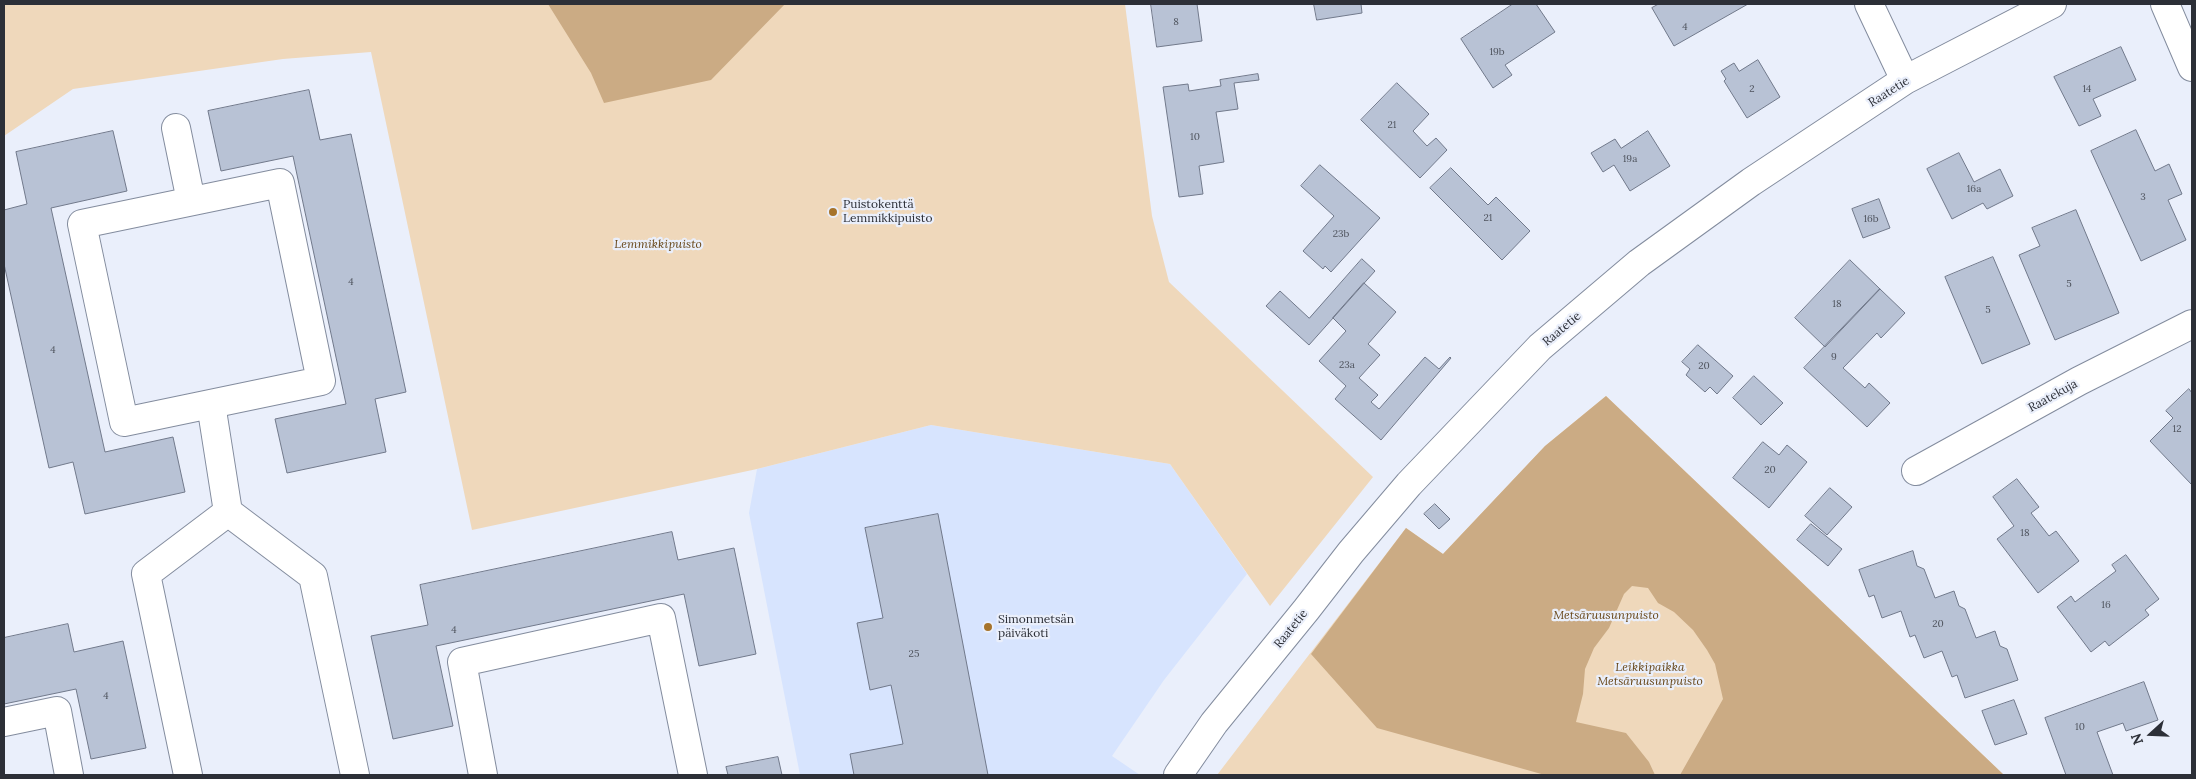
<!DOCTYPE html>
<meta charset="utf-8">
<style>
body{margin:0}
#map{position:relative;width:2196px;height:779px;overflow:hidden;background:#eaeffb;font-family:Lora,serif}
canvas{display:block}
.frame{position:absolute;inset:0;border:5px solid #2c2f37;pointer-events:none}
.north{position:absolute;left:2126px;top:709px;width:50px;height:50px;-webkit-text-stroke:4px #eaeffb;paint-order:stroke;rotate:250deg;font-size:14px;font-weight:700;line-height:20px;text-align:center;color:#2c2f37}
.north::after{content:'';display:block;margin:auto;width:18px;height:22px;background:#2c2f37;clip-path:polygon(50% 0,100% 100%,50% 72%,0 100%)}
</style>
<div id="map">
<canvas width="2196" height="779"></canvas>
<div class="frame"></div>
<div class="north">N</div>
</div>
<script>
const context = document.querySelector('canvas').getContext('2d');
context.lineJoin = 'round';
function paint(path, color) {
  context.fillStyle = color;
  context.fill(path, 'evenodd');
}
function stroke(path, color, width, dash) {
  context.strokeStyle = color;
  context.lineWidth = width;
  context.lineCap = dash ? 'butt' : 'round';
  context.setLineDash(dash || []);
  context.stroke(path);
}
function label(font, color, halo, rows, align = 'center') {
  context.font = font + ' Lora,serif';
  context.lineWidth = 4.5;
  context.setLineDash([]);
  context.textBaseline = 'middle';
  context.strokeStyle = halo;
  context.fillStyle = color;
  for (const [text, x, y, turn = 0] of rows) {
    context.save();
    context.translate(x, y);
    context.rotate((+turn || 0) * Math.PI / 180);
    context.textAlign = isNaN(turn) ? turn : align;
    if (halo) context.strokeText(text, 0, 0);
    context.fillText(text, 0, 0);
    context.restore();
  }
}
const built = new Path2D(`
 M 931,425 L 1170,464 L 1247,574 L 1164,680 L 1112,756 L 1140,775 L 800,775 L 749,513 L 757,469 Z`);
const green = new Path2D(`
 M 4,4 L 1125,4 L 1152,216 L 1169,282 L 1373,477 L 1270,606 L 1170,464 L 931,425 L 757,469 L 472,530 L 371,52 L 283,59 L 73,89 L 4,136 Z
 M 1606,396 L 2004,775 L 1217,775 L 1406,528 L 1443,554 L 1545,446 Z`);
const forest = new Path2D(`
 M 548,4 L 785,4 L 711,80 L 604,103 L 591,73 Z
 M 1606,396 L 2004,775 L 1680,775 L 1723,699 L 1715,664 L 1707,650 L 1693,630 L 1674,612 L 1658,603 L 1648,588 L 1632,586 L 1624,594 L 1609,628 L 1594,648 L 1585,669 L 1583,694 L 1576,722 L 1626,733 L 1649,762 L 1655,775 L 1545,775 L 1377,728 L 1311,654 L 1406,528 L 1443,554 L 1545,446 Z`);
const building = new Path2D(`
 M 1151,4 L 1197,4 L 1202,41 L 1157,47 Z
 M 1314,4 L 1361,4 L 1362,13 L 1317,20 Z
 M 1513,4 L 1536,4 L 1555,32 L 1505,65 L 1512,75 L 1493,88 L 1461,39 Z
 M 1659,4 L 1748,4 L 1674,46 L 1652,8 Z
 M 2121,47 L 2136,80 L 2093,99 L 2101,116 L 2079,126 L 2054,77 Z
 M 1758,60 L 1780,97 L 1747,118 L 1724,81 L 1726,79 L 1721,71 L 1734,63 L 1739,71 Z
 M 1258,74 L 1259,80 L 1234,83 L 1238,109 L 1216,112 L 1224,162 L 1199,166 L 1203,194 L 1179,197 L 1163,87 L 1188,84 L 1189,91 L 1221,86 L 1220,80 Z
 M 1397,83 L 1429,114 L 1413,131 L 1427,146 L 1436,138 L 1447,150 L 1420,178 L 1361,120 Z
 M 309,90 L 320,140 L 351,134 L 406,392 L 375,399 L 386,452 L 287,473 L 275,419 L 346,404 L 293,156 L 221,171 L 208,111 Z
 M 2136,130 L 2155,171 L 2169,164 L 2182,194 L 2168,200 L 2186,240 L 2141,261 L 2091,151 Z
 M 113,131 L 127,191 L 51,208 L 105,452 L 173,437 L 185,492 L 85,514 L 73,462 L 49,468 L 4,264 L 4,210 L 27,204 L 16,152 Z
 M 1648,131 L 1670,166 L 1630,191 L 1614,165 L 1603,172 L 1591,153 L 1615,139 L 1621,148 Z
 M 1959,153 L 1974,182 L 2000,169 L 2013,196 L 1987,209 L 1983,203 L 1952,219 L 1927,169 Z
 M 1320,165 L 1380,218 L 1331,272 L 1325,266 L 1323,269 L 1303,251 L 1334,216 L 1301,186 Z
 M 1451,168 L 1488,205 L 1496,197 L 1530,231 L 1502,260 L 1430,188 Z
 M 1879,199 L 1890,228 L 1863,238 L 1852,209 Z
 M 2076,210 L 2119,313 L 2055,340 L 2019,255 L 2040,246 L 2032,228 Z
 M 1993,257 L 2030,344 L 1982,364 L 1945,277 Z
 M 1362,259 L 1375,271 L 1309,345 L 1266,306 L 1280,291 L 1309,318 Z
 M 1850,260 L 1880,289 L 1825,347 L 1795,318 Z
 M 1364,283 L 1396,312 L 1368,344 L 1380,355 L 1359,378 L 1378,395 L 1371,402 L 1379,409 L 1425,357 L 1439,369 L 1450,357 L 1451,358 L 1381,440 L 1335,399 L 1346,386 L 1319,361 L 1346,331 L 1333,318 Z
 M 1880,289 L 1905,313 L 1881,338 L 1877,333 L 1843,368 L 1865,388 L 1869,383 L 1890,403 L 1867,427 L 1804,368 Z
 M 1698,345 L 1733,376 L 1717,394 L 1710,387 L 1705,392 L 1686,375 L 1690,369 L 1682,362 Z
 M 1754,376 L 1783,403 L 1761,425 L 1733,398 Z
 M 2189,389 L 2192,393 L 2192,485 L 2150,441 L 2173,418 L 2166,411 Z
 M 1763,442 L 1779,455 L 1787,445 L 1807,462 L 1769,508 L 1733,478 Z
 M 2017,479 L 2039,507 L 2031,513 L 2049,536 L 2056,531 L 2079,561 L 2038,593 L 1997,539 L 2014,526 L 1993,497 Z
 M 1830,488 L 1852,507 L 1827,535 L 1805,516 Z
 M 1435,504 L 1450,519 L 1439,529 L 1424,514 Z
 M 938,514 L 988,775 L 854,775 L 850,754 L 903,744 L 891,685 L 870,690 L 857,623 L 883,618 L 865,528 Z
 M 1811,524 L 1842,549 L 1828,566 L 1797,540 Z
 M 672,532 L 678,560 L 734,548 L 756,654 L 699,666 L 684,594 L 436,646 L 453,726 L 393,739 L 371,636 L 428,625 L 420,585 Z
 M 1913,551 L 1917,566 L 1924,569 L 1935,598 L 1954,591 L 1959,606 L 1965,609 L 1976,638 L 1995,631 L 2000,646 L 2007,649 L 2018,680 L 1965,698 L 1957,675 L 1952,677 L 1942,651 L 1924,658 L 1915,635 L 1910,637 L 1901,611 L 1882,618 L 1874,595 L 1869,597 L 1859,570 Z
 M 2126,555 L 2159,599 L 2145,610 L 2149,615 L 2109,646 L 2105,641 L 2091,652 L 2057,607 L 2071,596 L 2075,602 L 2116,571 L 2112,565 Z
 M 68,624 L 74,652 L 123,641 L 146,748 L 91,759 L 76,689 L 4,704 L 4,638 Z
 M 2144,682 L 2158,720 L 2126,731 L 2123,723 L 2097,732 L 2113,775 L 2066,775 L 2045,718 Z
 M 2014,700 L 2027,734 L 1995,745 L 1982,711 Z
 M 778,757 L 782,775 L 728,775 L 726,767 Z`);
const minor = new Path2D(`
 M 1869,4 L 1905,80
 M 2165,4 L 2192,67
 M 176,128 L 191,201
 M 280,183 L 321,381 L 124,422 L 82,224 Z
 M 211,404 L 228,512 L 313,576 L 355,775
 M 1916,471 L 2079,381 L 2192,324
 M 4,722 L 57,711 L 69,775
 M 188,775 L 146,574 L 228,512
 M 483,775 L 462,662 L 661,618 L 693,775
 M 1178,775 L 1214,723 L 1306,610 L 1351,552 L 1409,484 L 1540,347 L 1639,263 L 1751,182 L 1905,80 L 2052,4`);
const markers = [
 [833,212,5,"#a6732a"],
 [988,627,5,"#a6732a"]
];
const numberNames = [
 ["8",1176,22],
 ["4",1685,27],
 ["19b",1497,52],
 ["2",1752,89],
 ["14",2087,89],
 ["21",1392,125],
 ["10",1195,137],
 ["19a",1630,159],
 ["16a",1974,189],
 ["3",2143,197],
 ["21",1488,218],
 ["16b",1871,219],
 ["23b",1341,234],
 ["4",351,282],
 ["5",2069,284],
 ["18",1837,304],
 ["5",1988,310],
 ["4",53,350],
 ["9",1834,357],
 ["23a",1347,365],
 ["20",1704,366],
 ["12",2177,429],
 ["20",1770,470],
 ["18",2025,533],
 ["16",2106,605],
 ["20",1938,624],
 ["4",454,630],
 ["25",914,654],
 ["4",106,696],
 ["10",2080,727]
];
const streetNames = [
 ["Raatetie",1889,92,-32],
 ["Raatetie",1562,329,-40],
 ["Raatekuja",2053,396,-29],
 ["Raatetie",1291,629,-51]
];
const poiNames = [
 ["Puistokenttä",843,205],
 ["Lemmikkipuisto",843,219],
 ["Simonmetsän",998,620],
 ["päiväkoti",998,634]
];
const parkNames = [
 ["Lemmikkipuisto",658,245],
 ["Metsäruusunpuisto",1606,616],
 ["Leikkipaikka",1650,668],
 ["Metsäruusunpuisto",1650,682]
];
paint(built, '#d7e4fe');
paint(green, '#efd8bb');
paint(forest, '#cbab84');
paint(building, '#b8c2d5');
stroke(building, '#71798b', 1);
stroke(minor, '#838c9e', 30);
stroke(minor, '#fff', 28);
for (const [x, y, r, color] of markers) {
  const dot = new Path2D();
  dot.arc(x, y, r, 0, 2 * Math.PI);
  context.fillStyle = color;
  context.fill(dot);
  stroke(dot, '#eaeffb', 2);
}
label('10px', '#4f545e', null, numberNames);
label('12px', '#2c2f37', '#eaeffb', streetNames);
label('12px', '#2c2f37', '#eaeffb', poiNames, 'left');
label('italic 12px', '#69481a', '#eaeffb', parkNames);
</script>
